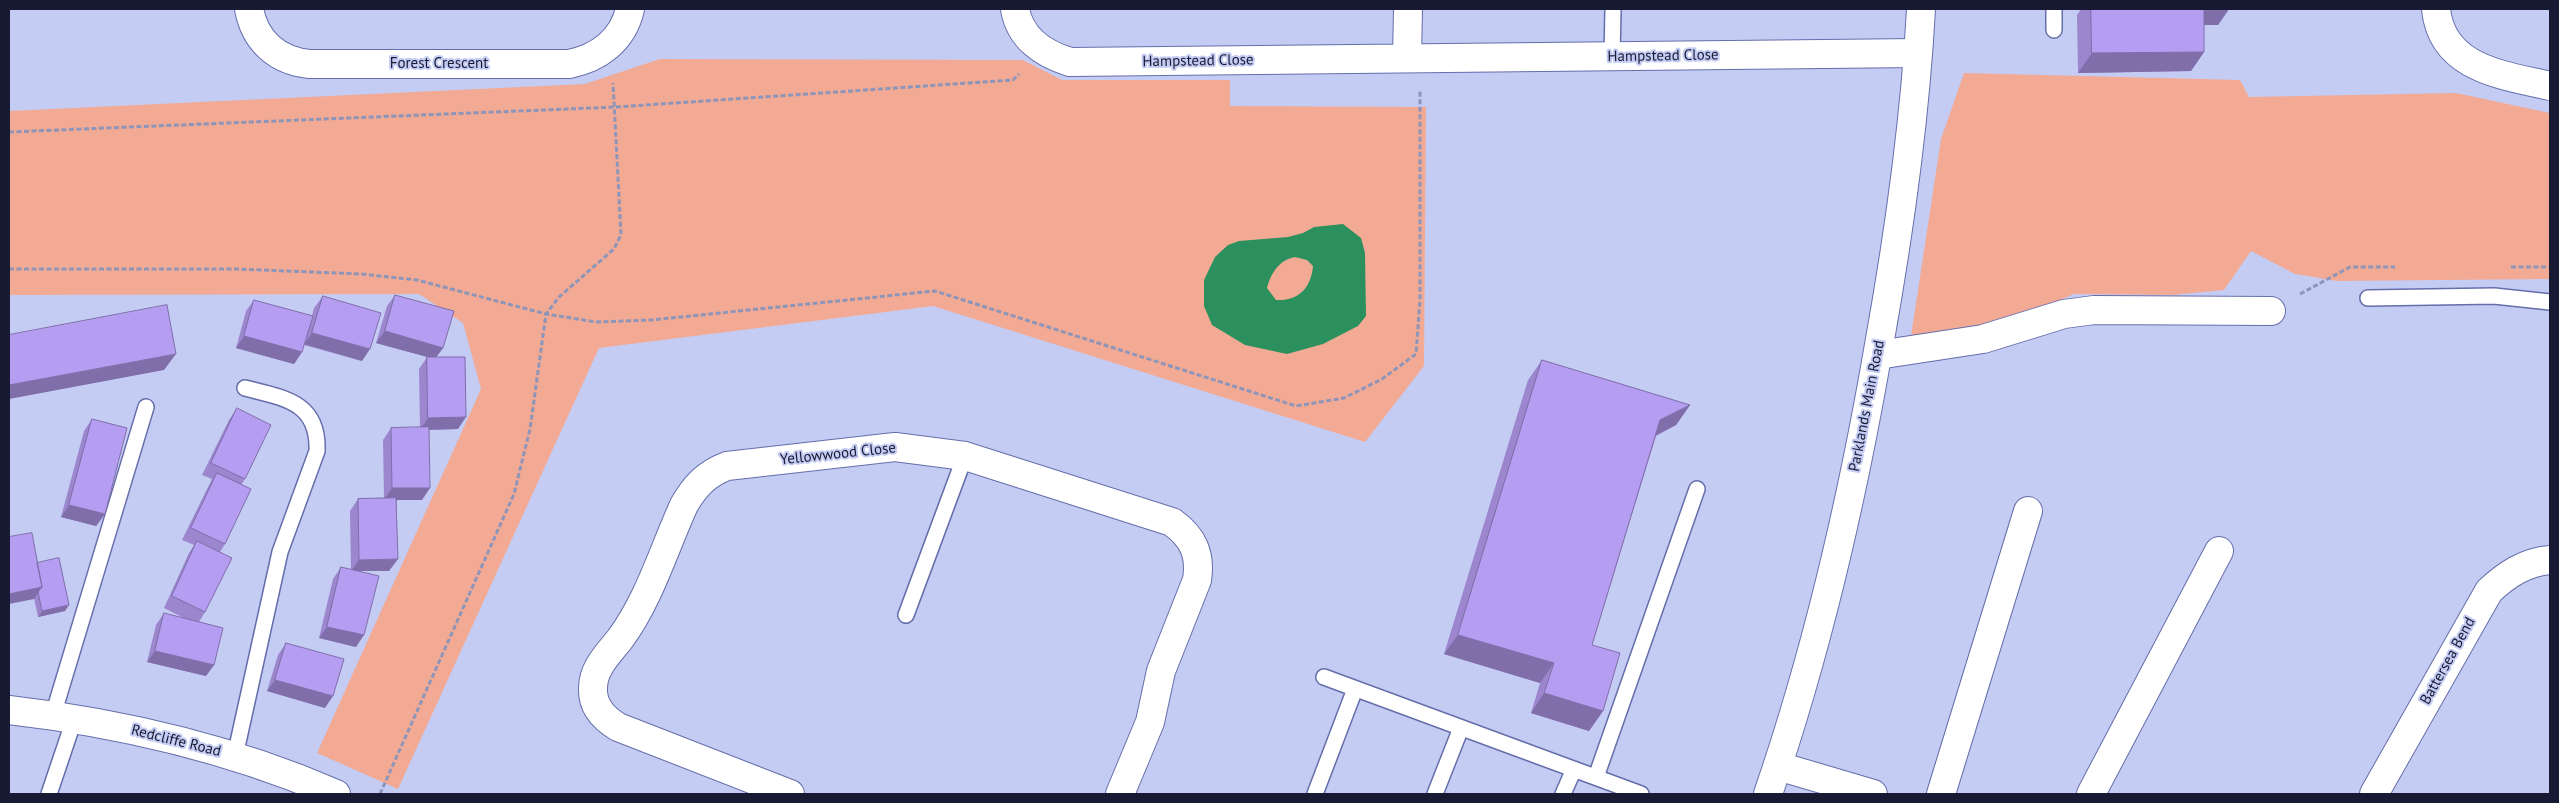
<!DOCTYPE html>
<style>
body{margin:0}
#map{position:relative;width:2559px;height:803px;overflow:hidden;background:#c4ccf4;font-family:"PT Sans",sans-serif}
canvas{display:block}
.frame{position:absolute;inset:0;border:10px solid #171a32;pointer-events:none}
</style>
<div id="map">
<canvas width="2559" height="803"></canvas>
<div class="frame"></div>
</div>
<script>
const context = document.querySelector('canvas').getContext('2d');
context.lineJoin = 'round';
function paint(path, color) {
  context.fillStyle = color;
  context.fill(path, 'evenodd');
}
function stroke(path, color, width, dash) {
  context.strokeStyle = color;
  context.lineWidth = width;
  context.lineCap = dash ? 'butt' : 'round';
  context.setLineDash(dash || []);
  context.stroke(path);
}
function label(font, color, halo, rows, align = 'center') {
  context.font = font + ' "PT Sans",sans-serif';
  context.lineWidth = 4;
  context.setLineDash([]);
  context.textBaseline = 'middle';
  context.strokeStyle = halo;
  context.fillStyle = color;
  for (const [text, x, y, turn = 0] of rows) {
    context.save();
    context.translate(x, y);
    context.rotate((+turn || 0) * Math.PI / 180);
    context.textAlign = isNaN(turn) ? turn : align;
    if (halo) context.strokeText(text, 0, 0);
    context.fillText(text, 0, 0);
    context.restore();
  }
}
const green = new Path2D(`
 M 660,59 L 1023,60 L 1062,80 L 1230,80 L 1230,106 L 1426,107 L 1424,366 L 1365,442 L 933,306 L 599,348 L 398,789 L 317,753 L 481,389 L 463,323 L 419,294 L 9,295 L 9,111 L 585,84 Z
 M 1964,73 L 2240,80 L 2249,97 L 2456,93 L 2550,113 L 2550,279 L 2337,281 L 2295,274 L 2251,251 L 2224,290 L 2172,295 L 2074,294 L 2019,318 L 1911,336 L 1941,139 Z`);
const water = new Path2D(`
 M 1343,224 L 1361,238 L 1365,253 L 1366,316 L 1358,326 L 1323,344 L 1287,354 L 1245,345 L 1212,325 L 1204,306 L 1204,280 L 1215,257 L 1228,245 L 1239,241 L 1288,237 L 1303,233 L 1314,227 ZM 1295,257 L 1307,260 L 1313,266 C 1311,288 1299,301 1276,300 L 1267,288 C 1271,273 1279,260 1295,257 Z`);
const path = new Path2D(`
 M 9,132 L 616,107 L 1013,80 L 1019,74
 M 2511,267 L 2550,267
 M 9,269 L 237,269 L 361,274 L 417,280 L 546,314 L 596,322 L 651,320 L 935,291 L 1296,406 L 1344,398 L 1382,379 L 1416,354 L 1420,300 L 1420,91
 M 2300,294 L 2350,267 L 2395,267
 M 380,794 L 514,494 L 530,429 L 546,314 L 559,297 L 614,249 L 621,235 L 613,83`);
const service = new Path2D(`
 M 2054,30 L 2054,9
 M 1612,57 L 1613,9
 M 2368,298 L 2494,296 L 2550,302
 M 906,615 L 965,456
 M 1324,677 L 1641,794
 M 53,715 L 146,407
 M 235,756 L 280,552 L 317,451 C 319,402 284,398 245,388
 M 1596,777 L 1697,489
 M 49,794 L 75,717
 M 1315,794 L 1355,689
 M 1435,794 L 1461,728
 M 1563,794 L 1574,769`);
const minor = new Path2D(`
 M 249,9 C 255,41 277,61 310,64 L 569,64 C 599,58 623,40 630,9
 M 1015,9 C 1020,38 1043,54 1070,62 L 1918,53
 M 2436,9 C 2442,69 2503,75 2550,86
 M 1407,58 L 1408,9
 M 1878,355 L 1983,339 L 2064,314 L 2094,310 L 2271,311
 M 9,710 C 122,723 232,749 336,794
 M 1778,766 L 1873,794
 M 790,794 L 618,727 C 603,718 592,706 593,688 C 593,668 609,653 620,639 C 649,600 664,549 684,505 C 695,486 706,474 727,466 L 895,447 L 965,456 L 1172,522 C 1193,537 1201,554 1197,580 L 1161,671 L 1150,722 L 1120,794
 M 1941,794 L 2028,511
 M 2091,794 L 2219,551
 M 2374,794 L 2489,591 C 2506,575 2525,562 2550,560`);
const tertiary = new Path2D(`
 M 1768,794 C 1818,649 1853,496 1879,345 C 1899,234 1915,121 1921,9`);
const wall = new Path2D(`
 M 2081,9 L 2229,9 L 2218,25 L 2204,25 L 2204,52 L 2191,71 L 2078,73 L 2077,15 Z
 M 395,295 L 443,348 L 436,357 L 458,429 L 429,430 L 422,500 L 397,500 L 389,571 L 358,571 L 356,647 L 319,638 L 333,579 L 341,567 L 351,570 L 350,511 L 358,499 L 384,498 L 383,440 L 391,428 L 420,428 L 419,369 L 427,357 L 376,343 L 387,306 Z
 M 323,296 L 362,361 L 304,345 L 302,352 L 294,364 L 236,348 L 246,311 L 254,300 L 312,316 L 314,308 Z
 M 1542,360 L 1690,405 L 1676,425 L 1656,436 L 1592,645 L 1603,711 L 1589,731 L 1531,713 L 1540,683 L 1444,654 L 1528,380 Z
 M 237,408 L 245,479 L 241,485 L 225,544 L 220,552 L 205,612 L 199,622 L 214,665 L 206,676 L 147,662 L 156,625 L 164,613 L 186,619 L 164,608 L 189,553 L 194,545 L 182,540 L 209,485 L 212,479 L 202,475 L 229,420 Z
 M 92,419 L 105,514 L 96,526 L 61,517 L 84,431 Z
 M 37,563 L 65,611 L 38,617 L 34,598 L 34,599 Z
 M 286,643 L 325,708 L 267,691 L 278,655 Z`);
const shadedWall = new Path2D(`
 M 2202,9 L 2229,9 L 2218,25 L 2190,25 Z
 M 2204,52 L 2191,71 L 2078,73 L 2092,53 Z
 M 385,331 L 443,348 L 435,359 L 376,343 Z
 M 312,333 L 370,349 L 362,361 L 304,344 Z
 M 244,336 L 302,352 L 294,364 L 236,348 Z
 M 176,354 L 164,370 L 9,399 L 9,385 Z
 M 1690,405 L 1676,425 L 1646,440 L 1660,420 Z
 M 466,417 L 458,429 L 420,430 L 428,418 Z
 M 392,488 L 430,488 L 422,500 L 384,500 Z
 M 69,505 L 105,514 L 96,526 L 61,517 Z
 M 398,559 L 389,571 L 351,571 L 359,560 Z
 M 42,587 L 34,599 L 9,604 L 9,594 Z
 M 69,605 L 65,611 L 38,617 L 42,611 Z
 M 327,627 L 364,635 L 356,647 L 319,638 Z
 M 1458,635 L 1554,663 L 1540,683 L 1444,654 Z
 M 155,651 L 214,665 L 206,676 L 147,662 Z
 M 275,680 L 333,696 L 325,708 L 267,691 Z
 M 1544,693 L 1603,711 L 1589,731 L 1531,713 Z`);
const building = new Path2D(`
 M 2091,9 L 2204,9 L 2204,52 L 2092,53 Z
 M 395,295 L 454,311 L 443,348 L 385,331 Z
 M 323,296 L 381,313 L 370,349 L 312,333 Z
 M 254,300 L 313,316 L 302,352 L 244,336 Z
 M 167,305 L 176,354 L 9,385 L 9,335 Z
 M 427,357 L 465,357 L 466,417 L 428,418 Z
 M 1542,360 L 1690,405 L 1660,420 L 1592,645 L 1620,653 L 1603,711 L 1544,693 L 1554,663 L 1458,635 Z
 M 237,408 L 271,425 L 245,479 L 211,463 Z
 M 92,419 L 127,428 L 105,514 L 69,505 Z
 M 429,427 L 430,488 L 392,488 L 391,428 Z
 M 217,473 L 251,489 L 225,544 L 191,528 Z
 M 396,498 L 398,559 L 359,560 L 358,499 Z
 M 32,533 L 42,587 L 9,594 L 9,537 Z
 M 197,541 L 232,558 L 205,612 L 172,596 Z
 M 59,558 L 69,605 L 42,611 L 38,592 L 42,587 L 37,563 Z
 M 341,567 L 379,576 L 364,635 L 327,627 Z
 M 164,613 L 223,628 L 214,665 L 155,651 Z
 M 286,643 L 344,659 L 333,696 L 275,680 Z`);
const streetNames = [
 ["Hampstead Close",1663,56,-1],
 ["Hampstead Close",1198,61,-1],
 ["Forest Crescent",439,64],
 ["Parklands Main Road",1867,406,-79],
 ["Yellowwood Close",838,454,-6],
 ["Battersea Bend",2448,661,-61],
 ["Redcliffe Road",176,741,14]
];
paint(green, '#f2aa95');
paint(water, '#2b905d');
stroke(service, '#656eaa', 18);
stroke(minor, '#656eaa', 30);
stroke(tertiary, '#656eaa', 30);
stroke(path, '#8e95b8', 3, [5, 2.5]);
stroke(service, '#fff', 15);
stroke(minor, '#fff', 28);
stroke(tertiary, '#fff', 28);
paint(wall, '#9c87cf');
paint(shadedWall, '#7f6ea9');
paint(building, '#b59df1');
stroke(building, '#7f6ea9', 1);
label('15px', '#171a32', '#c4ccf4', streetNames);
</script>
